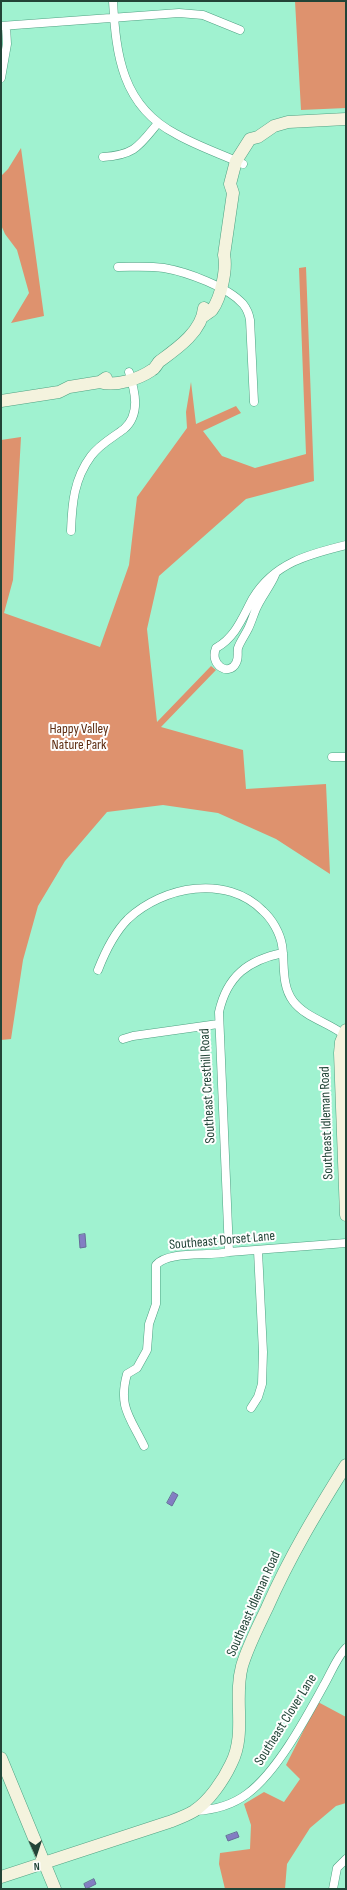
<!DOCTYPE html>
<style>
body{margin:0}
#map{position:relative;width:347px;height:1890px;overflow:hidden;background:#a0f2d0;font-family:"Sofia Sans Condensed",sans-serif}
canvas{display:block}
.frame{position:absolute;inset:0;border:2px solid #224437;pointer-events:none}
.north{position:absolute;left:16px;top:1834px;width:40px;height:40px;-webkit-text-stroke:3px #fefefe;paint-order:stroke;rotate:177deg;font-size:11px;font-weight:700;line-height:16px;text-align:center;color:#224437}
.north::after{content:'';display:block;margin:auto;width:14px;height:18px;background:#224437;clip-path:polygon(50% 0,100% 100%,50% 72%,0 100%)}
</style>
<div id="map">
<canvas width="347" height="1890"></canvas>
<div class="frame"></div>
<div class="north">N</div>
</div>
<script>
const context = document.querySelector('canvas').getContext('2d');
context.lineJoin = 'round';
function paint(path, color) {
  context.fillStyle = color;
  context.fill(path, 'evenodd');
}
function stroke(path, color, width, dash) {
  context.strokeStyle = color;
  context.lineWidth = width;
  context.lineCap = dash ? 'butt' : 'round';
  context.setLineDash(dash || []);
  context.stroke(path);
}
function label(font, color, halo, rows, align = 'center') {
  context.font = font + ' "Sofia Sans Condensed",sans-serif';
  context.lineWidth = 4;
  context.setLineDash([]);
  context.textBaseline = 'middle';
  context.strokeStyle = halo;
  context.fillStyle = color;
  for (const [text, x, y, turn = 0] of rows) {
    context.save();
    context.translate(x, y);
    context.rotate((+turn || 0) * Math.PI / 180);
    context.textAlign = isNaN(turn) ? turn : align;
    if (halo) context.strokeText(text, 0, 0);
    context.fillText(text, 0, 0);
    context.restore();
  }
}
const forest = new Path2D(`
 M 295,1 L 346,1 L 346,108 L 301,110 Z
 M 21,148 L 44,316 L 11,323 L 29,293 L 17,250 L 5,234 L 1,225 L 1,176 L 8,169 Z
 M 306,267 L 314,481 L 246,499 L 159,576 L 147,629 L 157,722 L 211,666 L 216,670 L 161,727 L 243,750 L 246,789 L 326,784 L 330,874 L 276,839 L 218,813 L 163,805 L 107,812 L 65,861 L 38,906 L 23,960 L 11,1039 L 1,1040 L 1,440 L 21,437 L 13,580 L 4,613 L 100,647 L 129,565 L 137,497 L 187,428 L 186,412 L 191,382 L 196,424 L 236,406 L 241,413 L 203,431 L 222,456 L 255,468 L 306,454 L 299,268 Z
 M 318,1702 L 346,1717 L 346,1803 L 336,1806 L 310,1828 L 287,1864 L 285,1889 L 225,1889 L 219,1864 L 220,1853 L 250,1849 L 251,1825 L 244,1804 L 264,1792 L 284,1802 L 300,1779 L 286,1765 Z`);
const water = new Path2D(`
 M 85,1234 L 86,1247 L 80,1248 L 79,1235 Z
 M 173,1492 L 178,1495 L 172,1506 L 167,1503 Z
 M 237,1832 L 239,1837 L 228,1841 L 226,1836 Z
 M 94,1879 L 96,1884 L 86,1889 L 84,1884 Z`);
const street = new Path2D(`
 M 113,1 C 116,55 122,106 176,134 C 197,146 221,154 243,164
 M 1,26 L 179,13 L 203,15 L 240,30
 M 1,78 L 7,44 L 6,26
 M 103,157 C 135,155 139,146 158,123
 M 118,267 C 134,267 149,266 164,268 C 187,272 228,287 243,304 C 247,309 249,314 250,320 L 254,402
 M 71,531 C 72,503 74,479 91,456 C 100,444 112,438 124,429 C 141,414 135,391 129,372
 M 275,575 C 270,587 261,597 256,609 C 253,616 251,623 248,629 C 245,635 240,642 238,648 C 237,653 239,658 236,663 C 229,677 209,665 216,648 C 236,637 243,616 253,598 C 274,563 309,554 346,545
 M 332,757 L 346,757
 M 98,970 C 105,952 114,933 128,919 C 163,886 227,874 263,911 C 272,919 280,933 282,945 C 285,963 281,985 293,1001 C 305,1017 327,1022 343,1034
 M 123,1039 L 133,1036 L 218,1024
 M 229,1252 L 219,1012 C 227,976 248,960 283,953
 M 251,1408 L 258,1397 L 262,1384 L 263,1352 L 258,1251
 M 144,1446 C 130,1417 118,1407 127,1374 L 137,1368 L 147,1350 L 149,1324 L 156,1304 L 156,1265 C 169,1250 209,1257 229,1252 L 346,1243
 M 195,1811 C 214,1810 231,1806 247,1794 C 277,1772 306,1718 324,1685 C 331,1673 337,1657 346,1648
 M 333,1889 L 337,1868 L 346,1859`);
const secondary = new Path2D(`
 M 204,316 C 206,314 210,312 212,310 C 221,298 227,269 224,255 L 233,193 L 230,184 L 236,161 L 250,139 L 258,137 L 274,126 L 288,122 L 346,119
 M 100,382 C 115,387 139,379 152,370 C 156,368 157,363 160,361 C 178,348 202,331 204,308
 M 1,401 L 59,392 L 69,387 L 100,382 L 106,378
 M 346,1030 L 341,1042 L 340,1053 L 346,1215
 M 1,1758 L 55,1889
 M 1,1877 L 169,1822 C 177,1819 186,1816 194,1811 C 209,1801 223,1781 231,1764 C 247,1733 233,1699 242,1666 C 248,1646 258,1627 267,1608 C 290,1556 316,1513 346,1465`);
const parkNames = [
 ["Happy Valley",79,729],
 ["Nature Park",79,745]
];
const streetNames = [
 ["Southeast Cresthill Road",208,1086,-93],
 ["Southeast Idleman Road",327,1123,-92],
 ["Southeast Dorset Lane",222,1241,-5],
 ["Southeast Idleman Road",254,1604,-66],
 ["Southeast Clover Lane",286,1720,-58]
];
paint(forest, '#de926e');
paint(water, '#837dc3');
stroke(water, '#666c99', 1);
stroke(street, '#4fa182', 9);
stroke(secondary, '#4fa182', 13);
stroke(street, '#fff', 8);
stroke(secondary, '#f4f3de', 12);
label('14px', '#5f2e13', '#fefefe', parkNames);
label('14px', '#224437', '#fefefe', streetNames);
</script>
